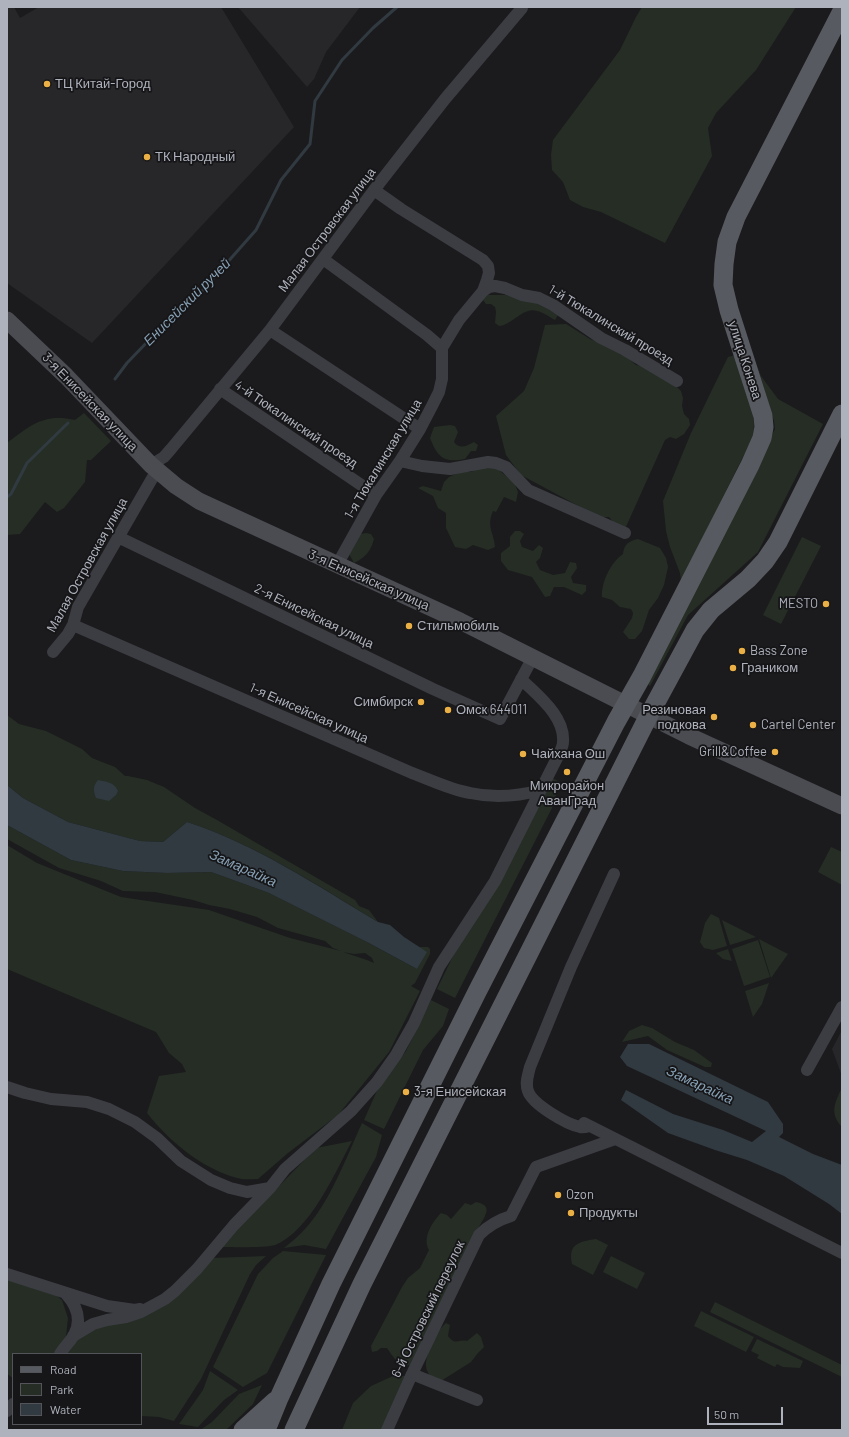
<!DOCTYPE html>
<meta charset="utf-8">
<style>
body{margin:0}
#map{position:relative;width:849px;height:1437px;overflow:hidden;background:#1b1b1d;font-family:Barlow,sans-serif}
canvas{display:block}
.frame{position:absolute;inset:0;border:8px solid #aeb2bc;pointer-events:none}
.legend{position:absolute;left:12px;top:1353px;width:130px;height:72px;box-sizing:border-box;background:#161618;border:1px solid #53545a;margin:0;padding:5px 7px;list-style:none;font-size:12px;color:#aeb2bc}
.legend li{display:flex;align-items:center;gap:8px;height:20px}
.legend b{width:20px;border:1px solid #53545a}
.scale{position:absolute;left:707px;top:1407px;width:76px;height:18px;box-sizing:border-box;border:2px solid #aeb2bc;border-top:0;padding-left:5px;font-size:12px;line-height:14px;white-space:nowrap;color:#aeb2bc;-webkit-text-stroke:3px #161618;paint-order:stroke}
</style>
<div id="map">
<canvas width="849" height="1437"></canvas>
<div class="frame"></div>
<ul class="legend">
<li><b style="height:5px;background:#585a61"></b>Road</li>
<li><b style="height:11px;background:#252d25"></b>Park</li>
<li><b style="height:11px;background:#313a41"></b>Water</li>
</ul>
<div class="scale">50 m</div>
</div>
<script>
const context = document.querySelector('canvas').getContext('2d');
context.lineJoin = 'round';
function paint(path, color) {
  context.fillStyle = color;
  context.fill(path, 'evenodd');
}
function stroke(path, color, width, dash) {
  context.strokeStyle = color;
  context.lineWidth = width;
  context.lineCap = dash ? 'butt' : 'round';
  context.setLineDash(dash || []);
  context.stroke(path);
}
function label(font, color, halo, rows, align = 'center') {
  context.font = font + ' Barlow,sans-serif';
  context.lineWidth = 3.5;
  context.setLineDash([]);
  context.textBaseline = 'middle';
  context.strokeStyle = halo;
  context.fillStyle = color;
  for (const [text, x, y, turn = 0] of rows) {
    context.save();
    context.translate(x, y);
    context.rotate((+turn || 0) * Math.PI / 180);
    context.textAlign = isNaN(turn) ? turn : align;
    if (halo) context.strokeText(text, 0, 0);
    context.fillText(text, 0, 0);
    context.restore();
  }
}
const built = new Path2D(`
 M 7,7 L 14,7 L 20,18 L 39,7 L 221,7 L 294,127 L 92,343 L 7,283 Z
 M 238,7 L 360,7 L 326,52 L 314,79 L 307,87 Z
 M 842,1030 L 842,1076 L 832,1049 Z`);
const green = new Path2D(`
 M 642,7 L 796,7 L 756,70 L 716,113 L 708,128 L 712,156 L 665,243 L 601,212 L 583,207 L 570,200 L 563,182 L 552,170 L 551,155 L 553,140 L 620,50 L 636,17 Z
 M 485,295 L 506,295 L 540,303 L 558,315 L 555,320 C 549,317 543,312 537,311 C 524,306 512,325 499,326 L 495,323 L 496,312 L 495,307 L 491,304 L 486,304 L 483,300 Z
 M 566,324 L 590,339 L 617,349 L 636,365 L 649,367 L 668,378 L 681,391 L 683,398 L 682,406 L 684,414 L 689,419 L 690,425 L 684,434 L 676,439 L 670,437 L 665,440 L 625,529 L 614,523 L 609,517 L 599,517 L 521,475 L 506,455 L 496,416 L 524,391 L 534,368 L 545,325 Z
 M 735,355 C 744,381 758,409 753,437 L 681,581 L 680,573 L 670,547 L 666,531 L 663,501 L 691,433 L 728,357 Z
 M 757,365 L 761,376 L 778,399 L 823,424 L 758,552 L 688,615 L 650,686 L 646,683 L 775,429 L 774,421 Z
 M 84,413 L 111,441 L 91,460 L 87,460 L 85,482 L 64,508 L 57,512 L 45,502 L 20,534 L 7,535 L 7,443 C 31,425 44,413 75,420 Z
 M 450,425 L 455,426 L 458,432 L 454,442 C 460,450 466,446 474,442 L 478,445 L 476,451 L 471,451 L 465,459 C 444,463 438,458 430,438 L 434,427 Z
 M 479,468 L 496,468 L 514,482 L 518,492 L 516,502 L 504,497 L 496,512 L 493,511 C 486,527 494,532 495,547 L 488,550 L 473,545 L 466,549 L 455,547 L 446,528 L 446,513 L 438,508 L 433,496 L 418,488 L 423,486 L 441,491 L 444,482 L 449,477 L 460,472 L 471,472 Z
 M 515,531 L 520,531 L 524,534 L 520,541 L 522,547 L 533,551 L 539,545 L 543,548 L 540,558 L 536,562 L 540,570 L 553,575 L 565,573 L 570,562 L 576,563 L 577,568 L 571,577 L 573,583 L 586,585 L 586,591 L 582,595 L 564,587 L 554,587 L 550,596 L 545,597 L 532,577 L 508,570 L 501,561 L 501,553 L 510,546 L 510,537 Z
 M 366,533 L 371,534 L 374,539 C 371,551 365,558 354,563 L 349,554 L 360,534 Z
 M 802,537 L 821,546 L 781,624 L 763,615 Z
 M 638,539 L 660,548 L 666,558 L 668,567 L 664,585 L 658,598 L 649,610 L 642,631 L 635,639 L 629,639 L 623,632 L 632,618 L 633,613 L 631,609 L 620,607 L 612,600 L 602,597 C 601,582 611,562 623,554 C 624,544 629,541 638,539 Z
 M 7,715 L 19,724 L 46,731 L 82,749 L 92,758 L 115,767 L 125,776 L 128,776 L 147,780 L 164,787 L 195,808 L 217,820 L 355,900 L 359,906 L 369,910 L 378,922 C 317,885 255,844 187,822 L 163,842 L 140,841 L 68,822 L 23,798 L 7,785 Z
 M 552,778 L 560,782 L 552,808 L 455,998 L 437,989 L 454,954 Z
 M 7,825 L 71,860 L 123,871 L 167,873 L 211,872 L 269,893 L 367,942 L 417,969 L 426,952 L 418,947 L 428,947 L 430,949 L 430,954 L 415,983 L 411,986 L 420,991 L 389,1052 L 338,1115 L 288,1153 L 258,1179 C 252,1179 243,1180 237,1178 C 201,1168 169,1141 147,1113 L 159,1076 L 186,1072 L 182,1064 L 169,1053 L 156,1032 L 7,969 L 7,845 L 37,863 L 121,897 L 209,910 L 290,938 L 341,951 L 333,948 L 325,941 L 278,928 L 257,917 L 230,909 L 209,905 L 193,900 L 155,892 L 123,891 L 101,881 L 59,868 L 7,839 ZM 343,952 L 354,954 L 365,953 L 372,958 L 374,963 L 367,960 Z
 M 831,847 L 842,852 L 842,885 L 818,872 Z
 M 711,914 L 719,918 L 727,946 L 713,950 L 704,948 L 700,942 L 705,923 Z
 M 722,920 L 756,937 L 730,945 Z
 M 759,939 L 788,954 L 771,978 Z
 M 758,940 L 770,977 L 744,986 L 732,949 Z
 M 728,949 L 732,961 L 723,959 L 716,953 Z
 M 769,983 L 762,1004 L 753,1017 L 745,991 Z
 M 431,1000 L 449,1009 L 443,1026 L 423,1050 L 384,1129 L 364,1120 L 380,1084 L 406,1051 Z
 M 642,1025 L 652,1028 L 675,1042 L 694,1050 L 712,1063 L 711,1067 L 705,1067 L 667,1050 L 648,1036 L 622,1042 L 629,1031 Z
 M 842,1087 L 842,1127 C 829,1113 835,1103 842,1087 Z
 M 362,1123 L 382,1135 L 376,1157 L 326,1249 L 304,1245 L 284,1248 C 291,1242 299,1236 305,1229 C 329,1204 347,1156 362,1123 Z
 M 352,1141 C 335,1173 310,1231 275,1245 C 268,1248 231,1247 220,1247 L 316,1148 Z
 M 476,1202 C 493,1205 486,1215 480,1225 C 476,1231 473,1238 469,1244 L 410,1365 C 399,1367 393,1357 387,1348 L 381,1348 L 377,1351 L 372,1352 L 371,1346 L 402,1287 L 408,1278 L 420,1268 L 429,1250 C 422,1238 432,1222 441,1213 L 447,1215 L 451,1219 L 465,1203 L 471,1205 Z
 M 596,1239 L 608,1245 L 593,1275 L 572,1264 C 568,1244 578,1242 596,1239 Z
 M 283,1251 L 326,1255 L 267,1373 L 243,1387 L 213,1367 L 258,1274 L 273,1258 Z
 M 266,1256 L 256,1265 L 250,1274 L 201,1379 L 174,1421 L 159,1417 L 141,1416 L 141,1354 L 65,1354 L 69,1346 L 88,1331 L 143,1315 L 212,1258 Z
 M 611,1256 L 645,1273 L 637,1289 L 603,1272 Z
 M 7,1279 L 52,1292 L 62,1300 L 68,1318 L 66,1337 L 54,1354 L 13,1354 L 13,1378 L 7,1374 Z
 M 715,1302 L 842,1365 L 842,1377 L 710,1312 Z
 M 701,1311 L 754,1337 L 746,1352 L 694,1326 Z
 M 446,1323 L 450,1325 L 448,1336 C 456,1346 457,1339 467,1341 L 477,1333 L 481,1337 L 484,1347 L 478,1353 L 471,1362 L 441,1381 L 431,1378 C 429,1374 426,1370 426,1366 C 425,1354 437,1330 446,1323 Z
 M 757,1339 L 803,1361 L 800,1368 L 783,1367 L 777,1364 L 775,1367 L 757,1358 L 759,1355 L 751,1351 Z
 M 210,1371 L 238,1390 L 224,1400 L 198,1427 L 179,1424 L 203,1390 Z
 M 393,1376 L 406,1376 L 385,1430 L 342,1430 L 353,1403 L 371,1386 Z
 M 262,1385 L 253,1404 L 226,1430 L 200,1430 L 212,1422 L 239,1394 Z`);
const water = new Path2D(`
 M 98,780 C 107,782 114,782 118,791 L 116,795 L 109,801 L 96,798 C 93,790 93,786 98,780 Z
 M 7,785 L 23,798 L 68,822 L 140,841 L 163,842 L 187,822 C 255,844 316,885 378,922 L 390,925 L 404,937 L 427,952 L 417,969 L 367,942 L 269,893 L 211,872 L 167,873 L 123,871 L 71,860 L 7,825 Z
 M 628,1044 L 649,1044 L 768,1102 L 783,1124 L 783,1133 L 779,1137 L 813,1154 L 842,1165 L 842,1214 L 829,1204 L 784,1176 L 747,1160 L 715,1150 L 668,1133 L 621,1100 L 626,1090 L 673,1114 L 723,1130 L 752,1142 L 766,1131 L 627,1066 L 620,1057 Z`);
const stream = new Path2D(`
 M 115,379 L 127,363 L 151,338 L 202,291 L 256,230 L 281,180 L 310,144 L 315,101 L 342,60 L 373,28 L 397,7
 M 7,497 L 11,494 L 27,463 L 68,423`);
const street = new Path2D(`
 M 323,259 L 427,335 L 442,348
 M 483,291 L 489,287 L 495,286 L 505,288 L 522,295 L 539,298 L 553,305 L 601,338 L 625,350 L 677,381
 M 270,330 L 420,429
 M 220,389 L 376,495
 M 400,461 L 422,466 L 450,469 L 488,462 L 496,463 L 506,467 L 528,490 L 625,533
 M 151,465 L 164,457 L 171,449 L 270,330 L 374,190 L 445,99 L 522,8
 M 118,537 L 433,689 L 500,719 L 533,657
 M 337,565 L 376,495 L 400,461 L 420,429 L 432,406 L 439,392 L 442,379 L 442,348 L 459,320 L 483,291 L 487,280 L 489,273 L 488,266 L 483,260 L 401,209 L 374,190
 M 73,625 L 412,773 C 431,780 451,790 470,793 C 493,798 519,796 541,790
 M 53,652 L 68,634 L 73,625 L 78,607 L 157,470
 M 807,1070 L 842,1007
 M 7,1087 L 25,1093 L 51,1099 L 87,1102 L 109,1109 L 135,1122 L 157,1138 L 181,1161 L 211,1180 L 230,1188 L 247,1192 L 270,1188
 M 584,1123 L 842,1253
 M 589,1126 C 586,1127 583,1128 580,1127 C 566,1124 532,1104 528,1091 C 525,1083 528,1075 530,1067 L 571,967 L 614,874
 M 7,1274 L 107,1306 L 135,1310 L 140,1309
 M 73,1336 L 93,1324 L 107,1320 L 126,1317 L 141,1312 L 165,1299 L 175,1291 L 197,1269 L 234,1225 L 270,1188 L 285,1169 L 351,1111 L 377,1082 L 396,1055 L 414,1023 L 439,967 L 495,881 L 559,754 C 561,750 563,746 563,742 C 565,716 538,696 521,679
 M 60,1354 C 64,1347 70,1342 74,1335 C 82,1320 77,1306 66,1294
 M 412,1374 L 477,1400
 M 7,1411 L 13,1404
 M 387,1430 L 412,1374 L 479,1235 C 489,1225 498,1220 511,1216 L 536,1167 L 615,1139`);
const secondary = new Path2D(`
 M 7,320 L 66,376 L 151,465 L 176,486 L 199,501 L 460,621 L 689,736 L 842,806`);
const primary = new Path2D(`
 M 243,1430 L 275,1401
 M 266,1430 L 279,1398 L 331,1284 L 477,992 L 616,722 L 642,676 L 750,465 L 762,438 L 764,427 L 763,416 L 729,310 L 723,285 L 724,264 L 727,242 L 736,217 L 842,11
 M 294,1430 L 362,1284 L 649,715 L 695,630 L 711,610 L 748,579 L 765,561 L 778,542 L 842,414`);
const markers = [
 [47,84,4,"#ebb045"],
 [147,157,4,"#ebb045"],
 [826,604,4,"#ebb045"],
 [409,626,4,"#ebb045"],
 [742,651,4,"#ebb045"],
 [733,668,4,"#ebb045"],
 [421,702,4,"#ebb045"],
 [448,710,4,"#ebb045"],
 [714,717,4,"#ebb045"],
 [753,725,4,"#ebb045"],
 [775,752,4,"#ebb045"],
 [523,754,4,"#ebb045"],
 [567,772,4,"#ebb045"],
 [406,1092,4,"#ebb045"],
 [558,1195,4,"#ebb045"],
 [571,1213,4,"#ebb045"]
];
const poiNames = [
 ["ТЦ Китай-Город",55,84],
 ["ТК Народный",155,157],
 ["MESTO",818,604,"right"],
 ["Стильмобиль",417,626],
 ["Bass Zone",750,651],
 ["Граником",741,668],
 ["Симбирск",413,702,"right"],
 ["Омск 644011",456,710],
 ["Резиновая",706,710,"right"],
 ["подкова",706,725,"right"],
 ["Cartel Center",761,725],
 ["Grill&Coffee",767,752,"right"],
 ["Чайхана Ош",531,754],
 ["Микрорайон",567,786,"center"],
 ["АванГрад",567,801,"center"],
 ["3-я Енисейская",414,1092],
 ["Ozon",566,1195],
 ["Продукты",579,1213]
];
const streetNames = [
 ["Малая Островская улица",327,230,-53],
 ["1-й Тюкалинский проезд",611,325,31],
 ["улица Конева",745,360,72],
 ["3-я Енисейская улица",90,402,46],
 ["4-й Тюкалинский проезд",296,424,34],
 ["1-я Тюкалинская улица",383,459,-59],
 ["Малая Островская улица",87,565,-61],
 ["3-я Енисейская улица",369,580,24],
 ["2-я Енисейская улица",314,616,26],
 ["1-я Енисейская улица",309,713,24],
 ["6-й Островский переулок",428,1309,-64]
];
const waterNames = [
 ["Енисейский ручей",187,302,-45],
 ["Замарайка",243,868,24],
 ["Замарайка",700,1085,25]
];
paint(built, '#27272a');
paint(green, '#252d25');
paint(water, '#313a41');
stroke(stream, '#313a41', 3);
stroke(street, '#3c3d42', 12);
stroke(secondary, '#4a4c52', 17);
stroke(primary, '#585a61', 19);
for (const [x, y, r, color] of markers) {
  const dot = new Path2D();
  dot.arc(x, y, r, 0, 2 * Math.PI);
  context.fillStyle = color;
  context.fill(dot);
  stroke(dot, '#161618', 1.5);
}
label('13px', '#aeb2bc', '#161618', poiNames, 'left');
label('13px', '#aeb2bc', '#161618', streetNames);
label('italic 14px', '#87a0b4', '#161618', waterNames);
</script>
